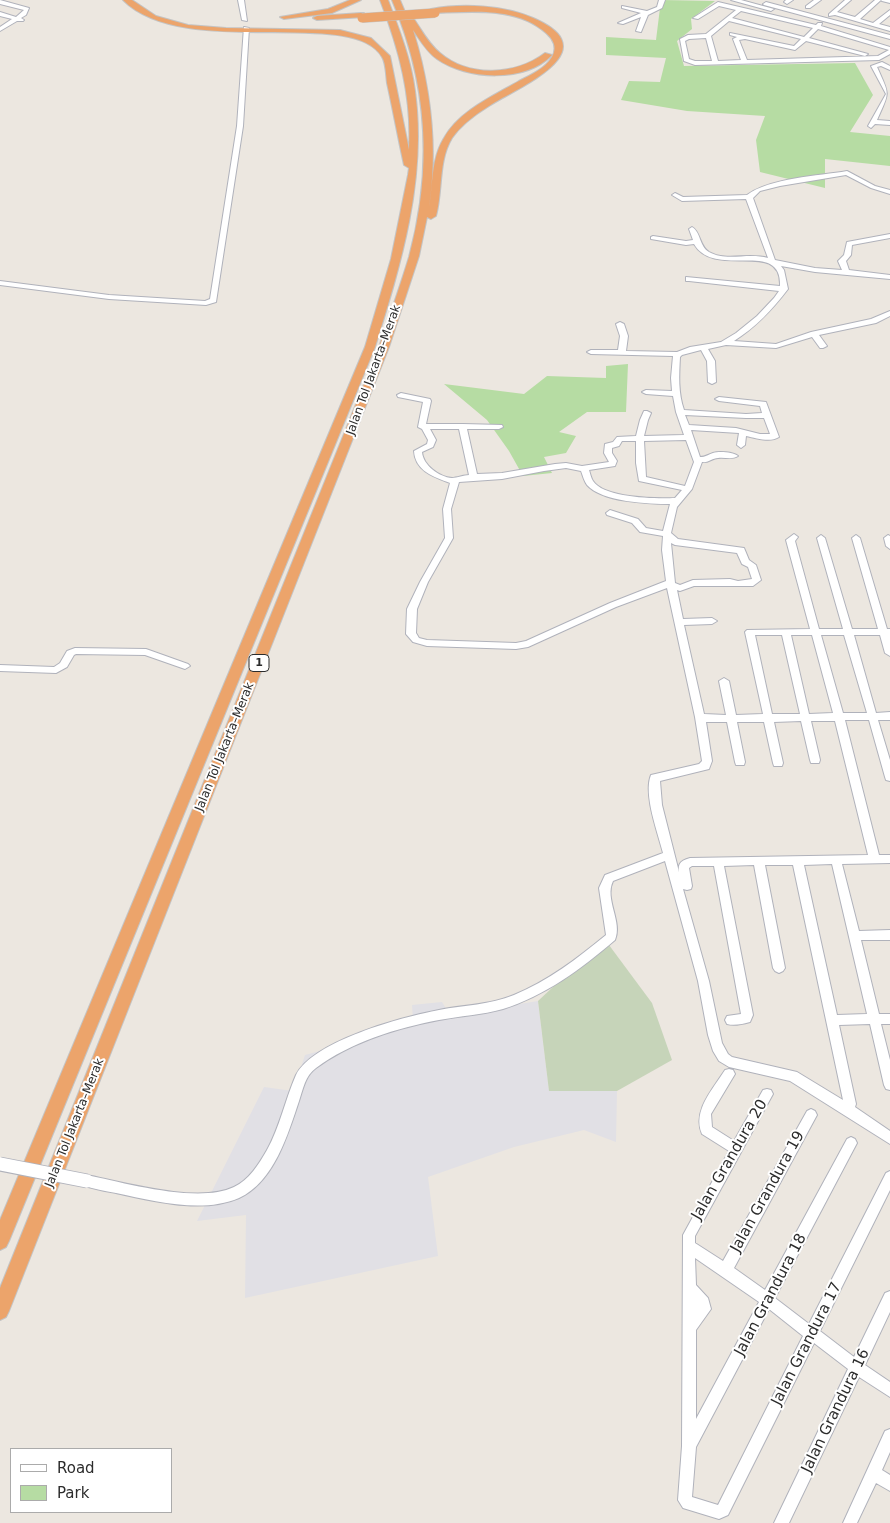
<!DOCTYPE html>
<meta charset="utf-8">
<style>
body{margin:0}
#map{position:relative;width:890px;height:1523px;overflow:hidden;background:#ece7e0;font-family:"DejaVu Sans",sans-serif}
canvas{display:block}
.legend{position:absolute;left:10px;top:1448px;width:162px;height:65px;box-sizing:border-box;background:#fff;border:1px solid #ababab;margin:0;padding:6px 9px;list-style:none;font-size:15px;color:#2c2c2c}
.legend li{display:flex;align-items:center;gap:10px;height:25px}
.legend b{width:25px;border:1px solid #ababab}
</style>
<div id="map">
<canvas width="890" height="1523"></canvas>
<ul class="legend">
<li><b style="height:6px;background:#fff"></b>Road</li>
<li><b style="height:14px;background:#b6dca3"></b>Park</li>
</ul>
</div>
<script>
const context = document.querySelector('canvas').getContext('2d');
context.lineJoin = 'round';
function paint(path, color) {
  context.fillStyle = color;
  context.fill(path, 'evenodd');
}
function stroke(path, color, width, dash) {
  context.strokeStyle = color;
  context.lineWidth = width;
  context.lineCap = dash ? 'butt' : 'round';
  context.setLineDash(dash || []);
  context.stroke(path);
}
function label(font, color, halo, rows, align = 'center') {
  context.font = font + ' "DejaVu Sans",sans-serif';
  context.lineWidth = 4;
  context.setLineDash([]);
  context.textBaseline = 'middle';
  context.strokeStyle = halo;
  context.fillStyle = color;
  for (const [text, x, y, turn = 0] of rows) {
    context.save();
    context.translate(x, y);
    context.rotate((+turn || 0) * Math.PI / 180);
    context.textAlign = isNaN(turn) ? turn : align;
    if (halo) context.strokeText(text, 0, 0);
    context.fillText(text, 0, 0);
    context.restore();
  }
}
const industrial = new Path2D(`
 M 538,1001 L 549,1091 L 617,1091 L 616,1142 L 584,1130 L 514,1147 L 428,1177 L 438,1256 L 245,1298 L 246,1215 L 197,1221 L 264,1087 L 293,1091 L 305,1055 L 346,1044 L 413,1020 L 412,1005 L 442,1002 L 450,1015 Z`);
const green = new Path2D(`
 M 661,0 L 715,1 L 691,19 L 692,29 L 677,41 L 684,66 L 855,63 L 873,95 L 850,132 L 890,136 L 890,166 L 825,159 L 825,188 L 760,172 L 756,140 L 765,116 L 687,111 L 621,100 L 629,81 L 660,82 L 666,58 L 606,55 L 606,37 L 656,40 Z
 M 628,364 L 626,412 L 587,412 L 559,432 L 576,436 L 566,453 L 544,457 L 552,473 L 523,476 L 509,451 L 487,420 L 444,384 L 524,394 L 547,376 L 606,378 L 606,366 Z`);
const cemetery = new Path2D(`
 M 609,945 L 652,1003 L 672,1060 L 617,1091 L 549,1091 L 538,1001 L 570,971 Z`);
const minor = new Path2D(`
 M 0,0 L 29,8 L 26,15 L 21,18 L 24,20 L 23,21 L 17,21 L 0,31 L 0,27 L 12,19 L 0,16 L 0,12 L 16,17 L 24,10 L 0,4 Z
 M 238,0 L 244,0 L 247,21 L 242,20 Z
 M 659,0 L 665,0 L 662,8 L 648,15 L 641,32 L 636,31 L 641,17 L 623,24 L 618,23 L 641,13 L 622,8 L 622,6 L 647,11 L 657,7 Z
 M 731,0 L 741,0 L 774,9 L 771,11 Z
 M 786,0 L 793,0 L 787,4 L 784,2 Z
 M 814,0 L 821,0 L 810,8 L 806,8 L 806,6 Z
 M 845,0 L 851,0 L 837,12 L 855,17 L 875,0 L 881,0 L 860,19 L 873,23 L 890,10 L 890,15 L 879,24 L 890,27 L 890,31 L 835,15 L 829,16 L 829,14 Z
 M 881,0 L 890,0 L 890,3 L 882,1 Z
 M 718,2 L 816,25 L 818,23 L 822,23 L 821,26 L 890,47 L 890,54 L 879,60 L 695,65 L 684,61 L 680,39 L 688,35 L 706,34 L 736,10 L 719,6 L 698,19 L 693,18 ZM 741,11 L 813,28 L 804,37 L 732,18 ZM 729,21 L 801,39 L 794,46 L 730,33 L 730,35 L 737,37 L 733,39 L 741,60 L 718,61 L 711,36 ZM 818,29 L 889,50 L 878,56 L 747,60 L 739,40 L 745,39 L 795,50 L 806,41 L 865,56 L 868,54 L 809,38 ZM 706,38 L 712,61 L 695,61 L 689,59 L 685,41 L 689,39 Z
 M 766,2 L 890,35 L 890,39 L 764,5 L 763,4 Z
 M 244,27 L 249,28 L 243,126 L 216,302 L 206,305 L 109,299 L 0,285 L 0,281 L 109,295 L 205,301 L 210,299 L 237,126 Z
 M 882,62 L 890,66 L 890,70 L 881,66 L 877,67 C 890,96 890,91 877,120 L 890,121 L 890,125 L 875,124 L 871,128 L 868,126 L 886,94 L 871,66 Z
 M 847,171 L 875,186 L 890,190 L 890,194 L 871,188 L 846,175 L 780,186 L 760,191 L 753,198 L 775,260 L 815,268 L 842,270 L 838,261 L 844,255 L 847,242 L 890,234 L 890,238 L 852,245 L 851,255 L 846,261 L 849,270 L 890,275 L 890,279 L 815,272 L 781,266 L 784,270 L 788,289 C 772,310 756,327 734,341 L 776,344 L 811,332 L 871,319 L 890,311 L 890,316 L 876,323 L 819,335 L 827,346 L 823,348 L 820,348 L 812,337 L 776,348 L 726,345 L 708,349 L 715,361 L 716,382 L 712,384 L 708,382 L 707,361 L 701,350 L 682,355 L 680,357 C 679,375 678,393 684,410 L 746,414 L 762,413 L 760,406 L 719,401 L 715,399 L 719,397 L 766,402 L 779,437 C 770,443 756,438 746,436 L 745,445 L 741,448 L 737,445 L 739,433 L 691,430 L 700,457 C 706,457 707,455 713,453 C 719,451 733,452 738,456 C 732,460 725,457 718,458 C 712,458 709,463 702,462 L 692,489 L 677,507 L 671,533 L 678,539 L 744,548 L 749,560 L 756,565 L 761,580 L 753,586 L 694,586 L 680,591 L 677,590 L 683,619 L 712,618 L 717,621 L 712,624 L 684,625 L 704,714 L 726,715 L 719,681 L 724,678 L 729,681 L 736,715 L 763,714 L 745,632 L 747,630 L 810,629 L 786,540 L 794,534 L 798,537 L 795,541 L 819,629 L 843,629 L 817,538 L 821,535 L 825,538 L 852,629 L 878,629 L 852,538 L 856,535 L 860,538 L 887,629 L 890,629 L 890,656 L 885,653 L 880,635 L 854,635 L 876,713 L 890,712 L 890,720 L 878,720 L 890,760 L 890,781 L 886,780 L 885,777 L 869,720 L 845,720 L 879,855 L 890,855 L 890,863 L 842,864 L 859,931 L 890,930 L 890,940 L 861,940 L 879,1014 L 890,1014 L 890,1024 L 881,1024 L 890,1060 L 890,1090 L 886,1089 L 884,1085 L 870,1024 L 839,1025 L 856,1104 L 855,1107 L 890,1131 L 890,1144 L 790,1081 L 729,1067 L 719,1061 L 713,1051 L 708,1035 L 698,981 L 665,861 L 613,881 C 604,899 623,922 615,940 C 581,969 545,996 503,1009 C 482,1015 460,1016 439,1020 C 397,1028 351,1042 316,1068 C 305,1076 303,1089 299,1101 C 288,1134 274,1182 239,1198 C 202,1214 154,1201 116,1193 C 105,1191 93,1189 83,1185 L 81,1181 L 83,1177 L 87,1175 C 125,1183 199,1204 234,1187 C 249,1180 259,1164 267,1150 C 280,1127 285,1100 296,1075 C 313,1041 402,1017 439,1010 C 464,1005 490,1005 514,995 C 548,981 578,958 606,935 L 599,888 L 605,875 L 663,853 C 658,833 643,794 651,775 L 699,764 L 702,761 L 695,717 L 667,588 L 616,607 L 528,647 L 516,649 L 427,646 L 413,642 L 406,634 L 407,609 L 420,582 L 445,538 L 443,509 L 450,483 C 434,477 415,471 414,451 L 427,444 L 428,440 L 422,429 L 418,427 L 423,402 L 398,397 L 397,395 L 401,393 L 430,399 L 431,401 L 426,424 L 463,424 L 502,425 L 503,427 L 499,429 L 467,429 L 477,474 L 502,473 L 555,464 L 566,463 L 582,466 L 609,462 L 604,453 L 605,444 L 613,442 L 617,437 L 636,436 L 640,420 L 644,411 L 647,411 L 651,413 L 648,420 L 644,436 L 684,435 L 676,412 L 673,396 L 646,394 L 642,392 L 646,390 L 672,391 L 671,378 L 673,356 L 591,354 L 587,352 L 591,350 L 618,350 L 620,336 L 616,324 L 620,322 L 624,324 L 628,336 L 626,351 L 677,352 L 690,347 L 721,342 L 736,333 L 757,316 L 774,298 L 779,291 L 689,281 L 686,281 L 686,277 L 780,286 C 782,238 715,280 694,244 L 686,245 L 651,239 L 651,237 L 653,236 L 686,241 L 693,240 L 689,229 L 692,227 C 701,232 699,246 709,252 C 727,262 748,252 768,258 L 746,199 L 682,201 L 672,195 L 675,193 L 683,197 L 747,195 C 769,178 819,176 847,171 ZM 685,415 L 746,418 L 764,418 L 770,434 L 760,434 L 736,428 L 689,425 ZM 430,429 L 459,429 L 469,475 C 464,475 457,478 452,478 C 439,477 423,465 422,452 L 433,447 L 436,440 ZM 686,440 L 694,462 L 685,486 L 646,477 L 644,441 ZM 622,441 L 636,441 L 636,463 L 639,481 L 682,490 L 675,498 C 656,499 604,498 593,481 C 591,478 590,473 589,470 L 615,466 L 617,461 L 612,453 L 612,448 L 619,446 ZM 566,468 L 581,471 C 583,476 584,481 587,485 C 602,502 649,504 670,504 L 663,531 L 646,528 L 638,519 L 613,511 L 610,510 L 606,513 L 607,515 L 632,523 L 640,532 L 663,536 L 662,550 L 666,581 L 610,603 L 526,641 L 516,643 L 427,640 L 419,638 L 416,633 L 417,609 L 428,582 L 453,538 L 451,509 L 459,482 L 502,479 L 544,471 ZM 671,543 L 675,545 L 737,553 L 742,564 L 748,567 L 752,579 L 738,581 L 730,579 L 693,580 L 680,585 L 675,583 ZM 755,635 L 782,635 L 800,714 L 772,714 ZM 791,635 L 812,635 L 833,713 L 809,714 ZM 821,635 L 844,635 L 867,713 L 843,713 ZM 801,721 L 810,760 L 811,763 L 819,763 L 820,760 L 811,721 L 835,721 L 868,855 L 690,858 C 679,861 677,865 680,876 L 662,805 L 660,781 L 709,769 L 712,761 L 706,722 L 727,722 L 735,762 L 736,765 L 744,765 L 745,762 L 737,722 L 764,722 L 773,763 L 774,766 L 782,766 L 783,763 L 774,722 ZM 832,864 L 867,1014 L 837,1015 L 804,865 ZM 754,865 L 773,968 L 775,971 L 779,973 L 783,971 L 785,968 L 765,865 L 793,865 L 843,1100 L 797,1072 L 732,1057 L 728,1054 L 722,1043 L 709,981 L 683,889 L 687,890 L 691,889 L 692,886 L 689,868 L 692,866 L 714,866 L 741,1014 L 727,1016 L 725,1020 L 727,1024 C 734,1026 743,1024 750,1022 L 753,1015 L 724,866 Z
 M 888,535 L 890,536 L 890,549 L 886,546 L 884,538 Z
 M 75,648 L 146,649 L 188,664 L 190,666 L 185,669 L 145,655 L 76,654 L 74,655 L 67,667 L 56,673 L 0,671 L 0,665 L 54,667 L 60,663 L 67,651 Z
 M 729,1069 L 733,1070 L 735,1074 L 711,1114 L 712,1127 L 734,1141 L 763,1090 L 767,1089 L 771,1090 L 773,1094 L 695,1236 L 695,1243 L 723,1261 L 807,1111 L 811,1109 L 815,1111 L 817,1115 L 734,1268 L 765,1290 L 847,1139 L 851,1137 L 855,1139 L 857,1143 L 775,1298 L 809,1324 L 886,1173 L 890,1171 L 890,1190 L 820,1331 L 854,1357 L 885,1293 L 890,1291 L 890,1312 L 865,1365 L 890,1382 L 890,1397 L 859,1377 L 789,1523 L 774,1523 L 848,1369 L 814,1343 L 728,1515 L 719,1519 L 683,1508 L 678,1500 L 682,1446 L 683,1235 L 729,1151 L 702,1134 C 692,1111 713,1089 725,1070 ZM 695,1258 L 759,1302 L 696,1419 L 696,1330 L 711,1309 L 708,1298 L 696,1285 ZM 769,1309 L 803,1336 L 718,1505 L 692,1497 L 696,1447 Z
 M 890,1429 L 890,1452 L 882,1470 L 890,1475 L 890,1491 L 876,1483 L 857,1523 L 843,1523 L 885,1431 Z`);
const highway = new Path2D(`
 M 123,0 L 132,0 L 156,16 L 188,25 L 226,28 L 340,30 L 371,38 L 390,56 L 409,150 C 412,97 399,49 380,0 L 388,0 C 399,29 411,59 415,91 C 427,179 401,264 375,347 L 9,1241 L 6,1247 L 0,1250 L 0,1220 L 365,347 L 391,259 L 408,175 L 409,168 L 404,165 C 398,138 393,110 387,83 C 386,76 386,63 382,57 C 354,6 184,61 123,0 Z
 M 350,0 L 361,0 L 332,13 L 284,19 L 280,17 L 328,9 Z
 M 392,0 L 400,0 L 408,19 L 414,19 C 422,31 429,44 440,53 C 469,78 516,75 545,53 L 552,55 C 525,83 467,80 437,59 C 427,52 420,40 413,30 C 431,88 438,147 429,208 C 433,185 431,159 444,138 C 459,111 493,96 519,81 C 530,75 545,69 552,57 C 559,45 551,36 541,29 C 512,7 468,12 434,13 L 431,13 L 431,9 C 462,3 504,5 533,18 C 610,51 518,87 489,106 C 476,114 461,125 452,138 C 438,161 443,191 436,216 L 431,219 L 427,217 L 419,256 L 389,347 L 9,1311 L 6,1317 L 0,1320 L 0,1288 L 379,347 C 389,317 400,287 409,257 C 433,168 428,84 392,0 Z
 M 361,13 L 364,13 L 364,17 L 317,20 L 313,18 L 317,16 Z`);
const minorBridge = new Path2D(`
 M 0,1164 L 87,1181`);
const highwayBridge = new Path2D(`
 M 362,18 L 435,13`);
const shields = [
 [259,663,20]
];
const shieldNames = [
 ["1",259,663]
];
const streetNames = [
 ["Jalan Tol Jakarta–Merak",374,370,-70],
 ["Jalan Tol Jakarta–Merak",225,747,-68],
 ["Jalan Tol Jakarta–Merak",75,1123,-68]
];
const nearStreetnames = [
 ["Jalan Grandura 20",730,1160,-60],
 ["Jalan Grandura 19",768,1192,-61],
 ["Jalan Grandura 18",771,1295,-62],
 ["Jalan Grandura 17",807,1344,-63],
 ["Jalan Grandura 16",836,1411,-64]
];
paint(industrial, '#e1e0e5');
paint(green, '#b6dca3');
paint(cemetery, '#c6d4b9');
stroke(minor, '#b0b2bb', 2);
stroke(highway, '#c4c4c4', 2);
paint(minor, '#fff');
paint(highway, '#eca46b');
stroke(minorBridge, '#b0b2bb', 15, []);
stroke(highwayBridge, '#c4c4c4', 10, []);
stroke(minorBridge, '#fff', 13);
stroke(highwayBridge, '#eca46b', 9);
for (const [x, y, w] of shields) {
  const box = new Path2D();
  box.roundRect(x - w / 2, y - 8.5, w, 17, 4);
  context.fillStyle = '#fff';
  context.fill(box);
  stroke(box, '#2c2c2c', 1);
}
label('bold 11px', '#2c2c2c', null, shieldNames);
label('12px', '#2c2c2c', '#fff', streetNames);
label('15px', '#2c2c2c', '#fff', nearStreetnames);
</script>
